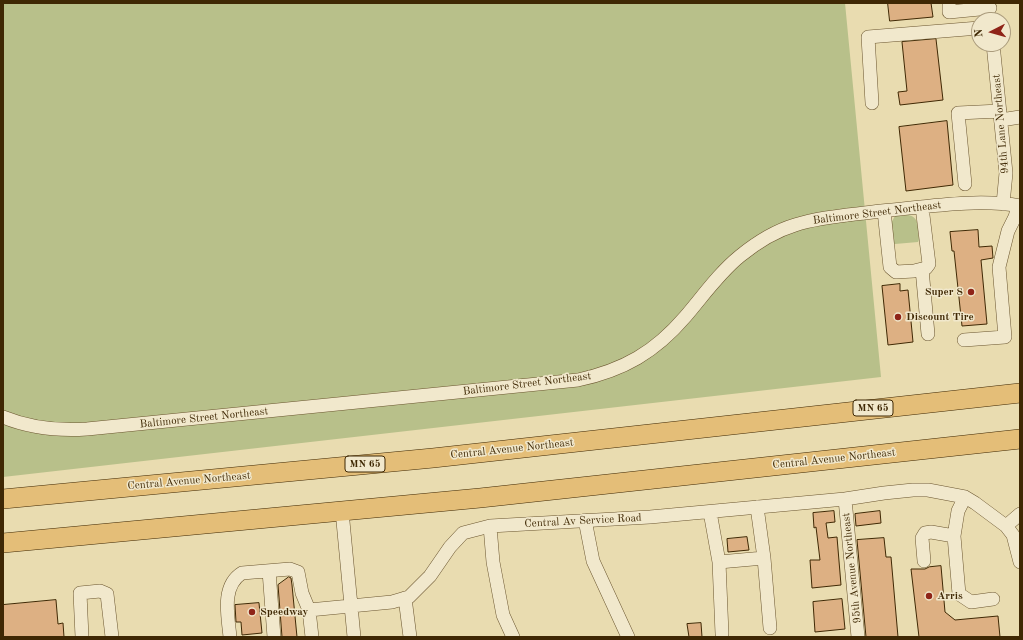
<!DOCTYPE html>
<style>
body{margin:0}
#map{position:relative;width:1023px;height:640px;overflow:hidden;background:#e9dcb0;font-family:"Old Standard TT",serif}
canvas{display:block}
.frame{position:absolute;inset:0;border:4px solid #3f2804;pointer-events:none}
.north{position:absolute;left:971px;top:12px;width:40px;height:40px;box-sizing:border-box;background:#f1e8cc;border:1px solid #aa9b7c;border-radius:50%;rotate:264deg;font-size:11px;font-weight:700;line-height:16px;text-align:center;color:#3f2804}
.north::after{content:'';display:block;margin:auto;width:14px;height:18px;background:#8f2418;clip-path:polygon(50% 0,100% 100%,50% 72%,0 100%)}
</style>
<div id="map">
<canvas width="1023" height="640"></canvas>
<div class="frame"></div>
<div class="north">N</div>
</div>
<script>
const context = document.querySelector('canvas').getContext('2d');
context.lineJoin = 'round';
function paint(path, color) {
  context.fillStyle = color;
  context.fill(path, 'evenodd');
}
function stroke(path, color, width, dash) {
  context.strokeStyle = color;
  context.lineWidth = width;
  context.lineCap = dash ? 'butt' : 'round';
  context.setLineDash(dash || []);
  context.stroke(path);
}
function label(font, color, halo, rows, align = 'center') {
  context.font = font + ' "Old Standard TT",serif';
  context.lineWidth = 3;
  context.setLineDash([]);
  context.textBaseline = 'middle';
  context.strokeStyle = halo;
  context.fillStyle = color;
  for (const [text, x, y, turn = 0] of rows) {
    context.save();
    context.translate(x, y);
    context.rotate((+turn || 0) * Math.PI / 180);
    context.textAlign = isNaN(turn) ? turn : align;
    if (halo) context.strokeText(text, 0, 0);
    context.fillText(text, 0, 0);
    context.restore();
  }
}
const green = new Path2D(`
 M 3,3 L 845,3 L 881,377 L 3,477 Z
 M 909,215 C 920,218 918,230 919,240 L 918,242 L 895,244 L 893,243 L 891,223 L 895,216 Z`);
const building = new Path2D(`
 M 888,3 L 931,3 L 933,17 L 890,21 Z
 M 936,39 L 943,100 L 900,105 L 898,92 L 907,91 L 902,42 Z
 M 947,121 L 953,185 L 906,191 L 899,127 Z
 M 978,230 L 979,247 L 992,246 L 993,258 L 981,260 L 987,324 L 962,326 L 954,251 L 952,251 L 950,232 Z
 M 900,284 L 900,291 L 908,290 L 913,342 L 888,345 L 882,286 Z
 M 834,511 L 835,522 L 826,523 L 828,538 L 837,537 L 841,585 L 812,588 L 810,560 L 820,560 L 816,527 L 814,528 L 813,513 Z
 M 880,511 L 881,523 L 856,526 L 855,514 Z
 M 747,537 L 749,550 L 728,552 L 727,539 Z
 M 884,538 L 886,557 L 891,557 L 898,637 L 866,637 L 857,540 Z
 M 941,566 L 945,612 L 955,620 L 998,616 L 1000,637 L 919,637 L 911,569 L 925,569 L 929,567 Z
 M 289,577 L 291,578 L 292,585 L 297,637 L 282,637 L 278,585 Z
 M 842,599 L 845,629 L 815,632 L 813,602 Z
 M 56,600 L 58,624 L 63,623 L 64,637 L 3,637 L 3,605 Z
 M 259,603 L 262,633 L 242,635 L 241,622 L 236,622 L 235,605 Z
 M 701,623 L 702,637 L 689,637 L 687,624 Z`);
const minor = new Path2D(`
 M 949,3 L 949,12 L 990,8
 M 993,44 L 1006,173 L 1003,204
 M 872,103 L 868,37 L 979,28
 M 1001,120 L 1020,117
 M 965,184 L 958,113 L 1000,111
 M 884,211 L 890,267 L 896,272 L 914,271 L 926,268 L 929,264 L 922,207
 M 922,269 L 928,334
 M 964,340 L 1005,337 L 999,267 L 1008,231 L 1015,217 L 1018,206
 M 3,417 C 30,428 58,431 87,429 L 578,380 C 624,370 655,352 685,317 C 703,296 719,273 740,256 C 756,243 775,231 795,225 C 823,216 853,215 881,211 C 925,207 978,198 1020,206
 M 965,497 L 958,511 L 954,536 L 959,594 L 971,602 L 993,599
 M 845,499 L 858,637
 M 342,511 L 354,637
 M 710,512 L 719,562 L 764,558 L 757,507
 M 585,520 L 593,561 L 628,637
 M 490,526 L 493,562 L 503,615 L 513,637
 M 1006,526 L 1020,514
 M 764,558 L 770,628
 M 924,561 L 922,538 L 925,533 L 931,532 L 954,536
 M 719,562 L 722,634
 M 269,571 L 274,637
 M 405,598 L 410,637
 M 82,637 L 80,593 L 100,591 L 107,594 L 112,637
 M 230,637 C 228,616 221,586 242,573 L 290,569 L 298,572 L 302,593 L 309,610
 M 312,637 L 309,610 L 392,602 L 409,597 L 430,576 L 450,547 L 463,533 L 490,526 L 650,517 L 845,499 L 884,493 L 913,490 L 928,490 L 965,497 L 975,503 L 1006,526 L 1013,535 L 1020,562`);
const highway = new Path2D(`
 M 3,499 L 433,458 L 1020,393
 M 3,543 L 480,498 L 1020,439`);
const markers = [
 [971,292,4,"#8f2418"],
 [898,317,4,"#8f2418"],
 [929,596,4,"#8f2418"],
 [252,612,4,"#8f2418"]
];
const shields = [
 [873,408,40],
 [365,464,40]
];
const shieldNames = [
 ["MN 65",873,408],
 ["MN 65",365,464]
];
const streetNames = [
 ["94th Lane Northeast",1001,124,-95],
 ["Baltimore Street Northeast",877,213,-7],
 ["Baltimore Street Northeast",527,384,-7],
 ["Baltimore Street Northeast",204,418,-6],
 ["Central Avenue Northeast",512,449,-6],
 ["Central Avenue Northeast",834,459,-6],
 ["Central Avenue Northeast",189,481,-5],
 ["Central Av Service Road",583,521,-3],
 ["95th Avenue Northeast",852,568,-96]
];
const poiNames = [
 ["Super 8",963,292,"right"],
 ["Discount Tire",906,317],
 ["Arris",937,596],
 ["Speedway",260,612]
];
paint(green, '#b8c08a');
paint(building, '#ddb083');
stroke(building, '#3f2804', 1);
stroke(minor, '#6a552f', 14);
stroke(highway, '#3f2804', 20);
stroke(minor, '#f1e8cc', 13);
stroke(highway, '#e4be78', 19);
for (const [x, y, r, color] of markers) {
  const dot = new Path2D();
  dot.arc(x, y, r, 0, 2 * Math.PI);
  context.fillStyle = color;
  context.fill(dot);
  stroke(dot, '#f1e8cc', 1.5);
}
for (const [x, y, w] of shields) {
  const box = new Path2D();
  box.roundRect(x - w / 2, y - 8, w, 16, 3);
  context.fillStyle = '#f1e8cc';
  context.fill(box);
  stroke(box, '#3f2804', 1);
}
label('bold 10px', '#3f2804', null, shieldNames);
label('11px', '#3f2804', '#f1e8cc', streetNames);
label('bold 11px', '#3f2804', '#f1e8cc', poiNames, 'left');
</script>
